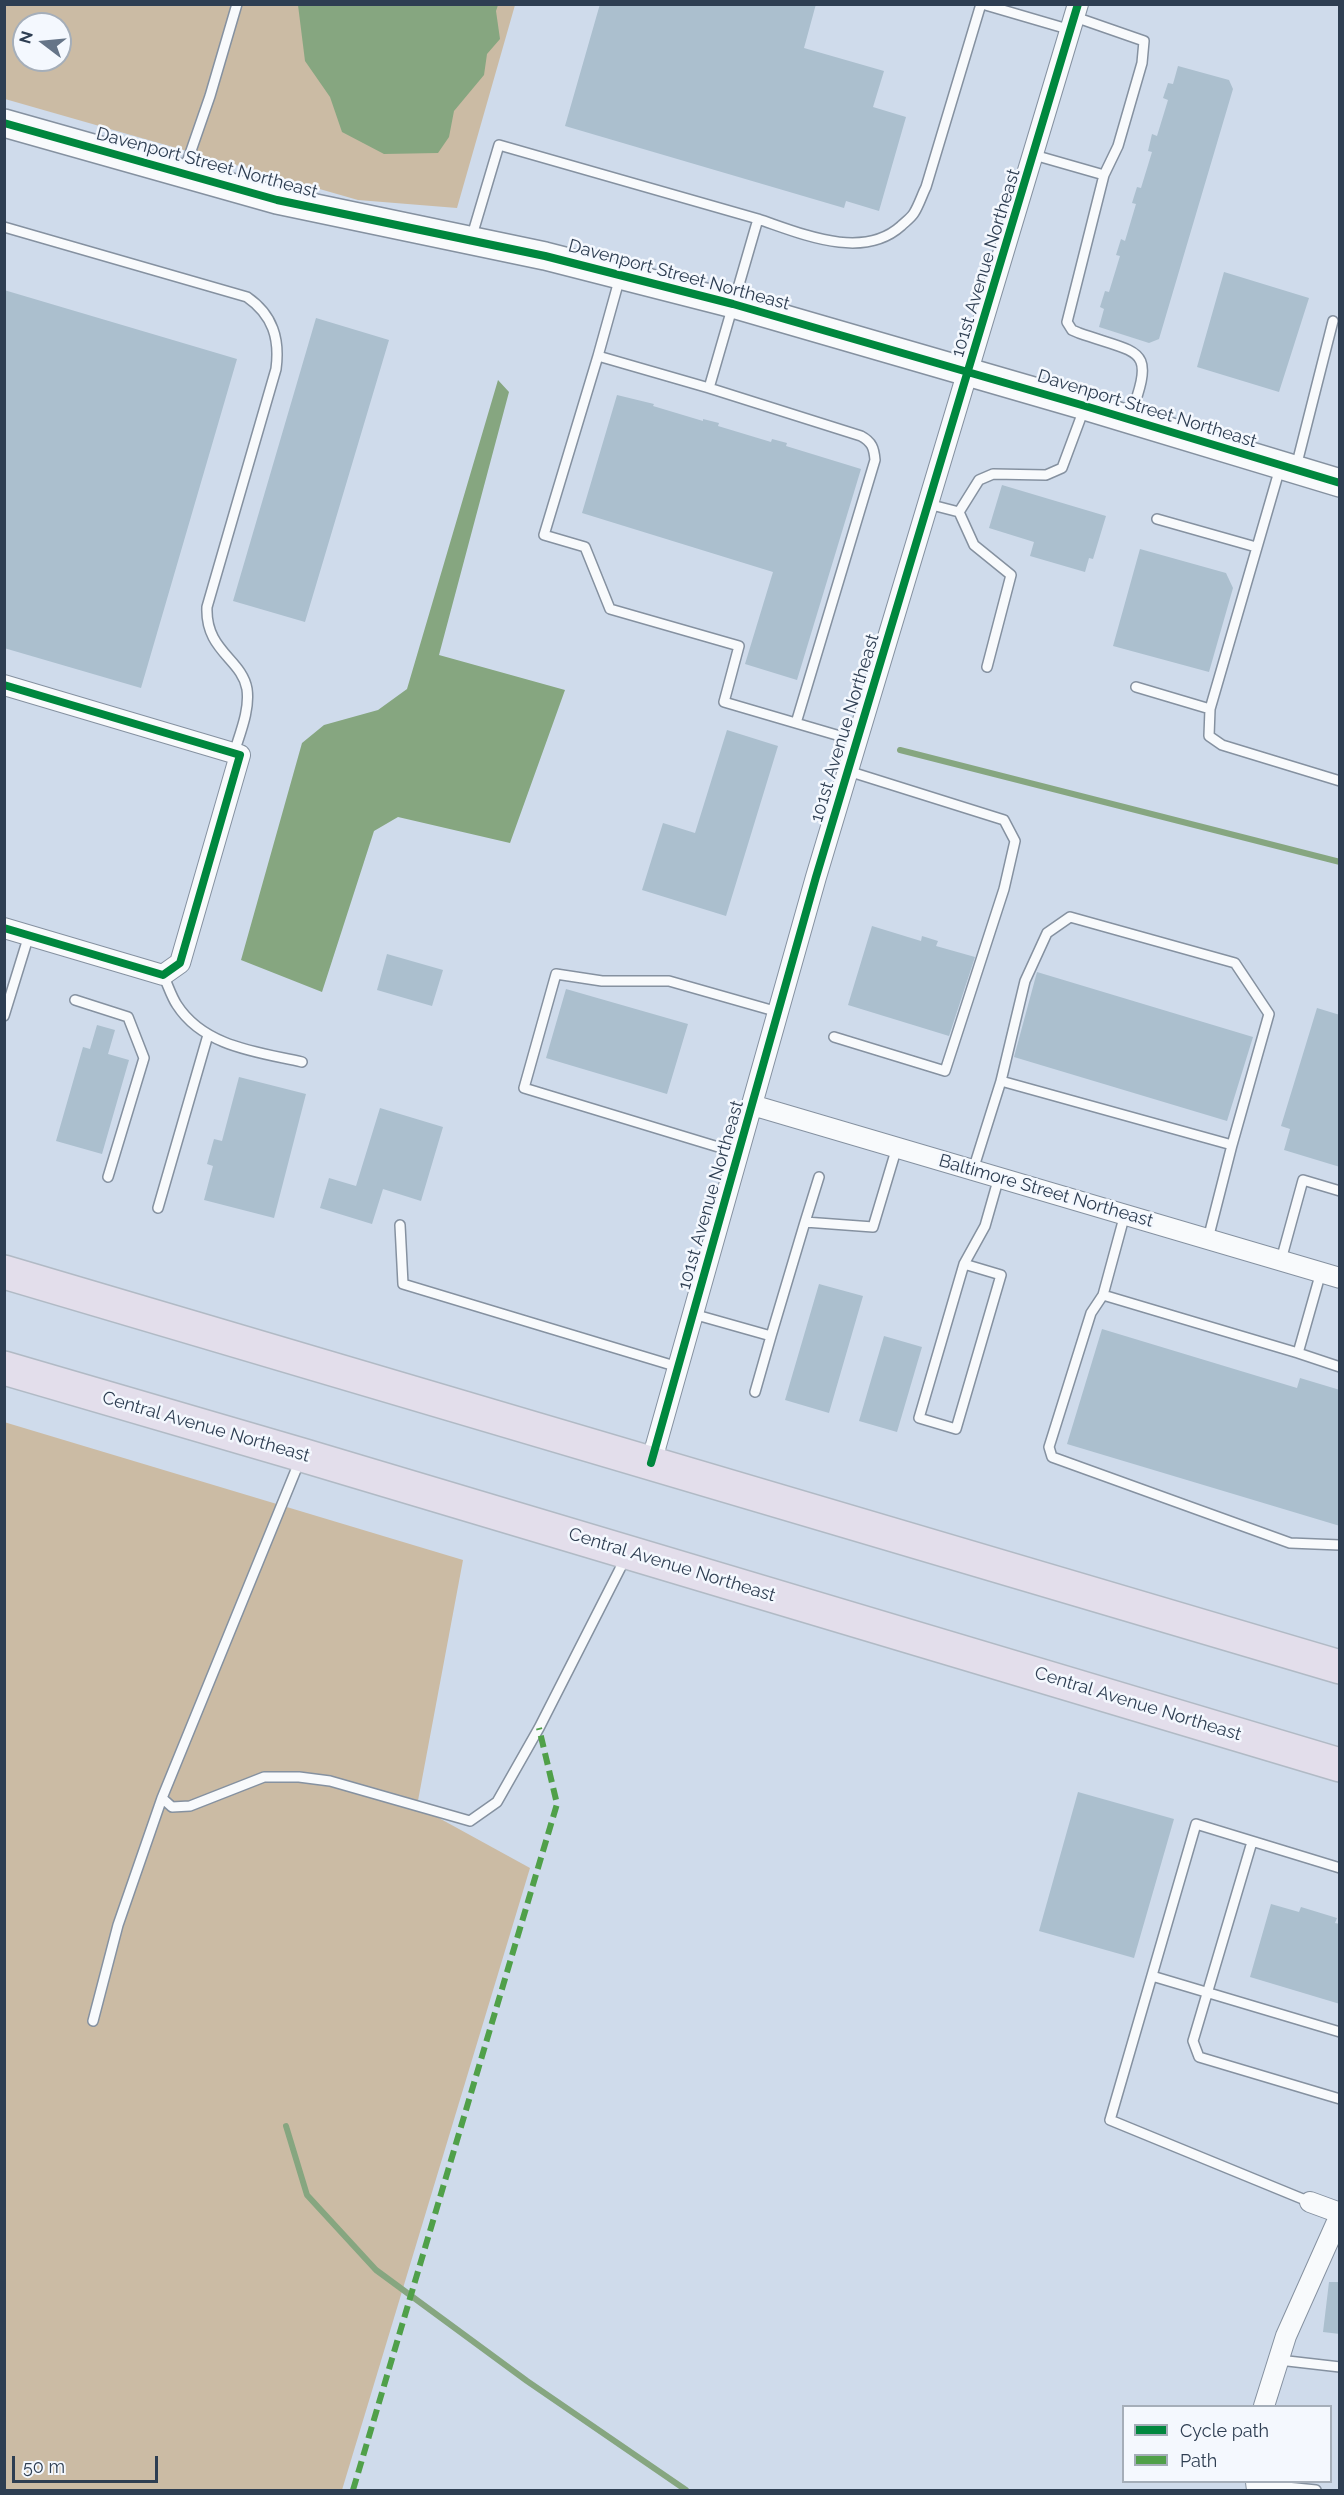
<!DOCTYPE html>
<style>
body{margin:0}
#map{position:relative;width:1344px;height:2495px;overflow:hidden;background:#cfdbeb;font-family:Raleway,sans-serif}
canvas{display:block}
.frame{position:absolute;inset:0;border:6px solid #2e3e52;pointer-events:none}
.legend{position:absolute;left:1122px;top:2405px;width:210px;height:78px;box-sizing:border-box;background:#f4f8fe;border:2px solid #a5aeb9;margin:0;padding:8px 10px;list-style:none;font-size:18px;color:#2e3e52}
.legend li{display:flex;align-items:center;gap:12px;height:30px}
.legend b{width:30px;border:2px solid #a5aeb9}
.north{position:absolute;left:12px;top:12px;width:60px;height:60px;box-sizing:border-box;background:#f4f8fe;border:2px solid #a5aeb9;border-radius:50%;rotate:286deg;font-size:16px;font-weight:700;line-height:24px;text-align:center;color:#2e3e52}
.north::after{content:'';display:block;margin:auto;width:21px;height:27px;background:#667588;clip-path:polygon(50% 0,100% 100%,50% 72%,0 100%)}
.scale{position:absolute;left:12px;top:2456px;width:146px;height:27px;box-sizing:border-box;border:3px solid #2e3e52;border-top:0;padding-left:8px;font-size:18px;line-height:21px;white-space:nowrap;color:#2e3e52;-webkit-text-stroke:4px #f4f8fe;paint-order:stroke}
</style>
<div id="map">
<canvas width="1344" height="2495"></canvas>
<div class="frame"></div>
<ul class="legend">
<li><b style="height:8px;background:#00873e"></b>Cycle path</li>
<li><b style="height:8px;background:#50a049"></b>Path</li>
</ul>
<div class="north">N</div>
<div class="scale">50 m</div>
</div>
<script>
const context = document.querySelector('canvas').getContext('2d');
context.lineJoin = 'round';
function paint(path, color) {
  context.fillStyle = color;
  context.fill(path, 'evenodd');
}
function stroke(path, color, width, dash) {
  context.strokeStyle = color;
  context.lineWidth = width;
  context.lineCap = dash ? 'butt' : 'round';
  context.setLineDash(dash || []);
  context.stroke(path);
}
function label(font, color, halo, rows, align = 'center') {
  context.font = font + ' Raleway,sans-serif';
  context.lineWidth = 5;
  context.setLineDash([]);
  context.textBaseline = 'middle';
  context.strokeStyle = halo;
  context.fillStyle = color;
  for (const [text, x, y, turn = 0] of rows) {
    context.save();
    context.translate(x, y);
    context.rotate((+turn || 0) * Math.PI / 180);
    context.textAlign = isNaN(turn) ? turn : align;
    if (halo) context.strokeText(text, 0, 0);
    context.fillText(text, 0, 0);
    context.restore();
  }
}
const green = new Path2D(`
 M 4,5 L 515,5 L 457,208 L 358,200 L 5,99 ZM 24,24 L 60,24 L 60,60 L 24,60 Z
 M 4,1422 L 463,1560 L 417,1806 L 530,1868 L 342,2490 L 5,2490 Z`);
const water = new Path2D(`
 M 298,5 L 498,5 L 496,11 L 500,39 L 487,54 L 484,75 L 454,111 L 449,137 L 438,153 L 384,154 L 342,132 L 330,97 L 305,61 Z
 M 498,380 L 509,392 L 439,655 L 565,690 L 510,843 L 398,817 L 374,831 L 322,992 L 241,960 L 302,743 L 324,725 L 378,710 L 407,689 Z`);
const stream = new Path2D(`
 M 900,750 L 1340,862
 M 286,2126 L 307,2195 L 376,2270 L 527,2381 L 686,2490`);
const building = new Path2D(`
 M 600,4 L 816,4 L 804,48 L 884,71 L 873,107 L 906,117 L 879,211 L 846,201 L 844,208 L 565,126 Z
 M 1178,66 L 1229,80 L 1233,89 L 1159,339 L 1149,343 L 1099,327 L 1104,309 L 1100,307 L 1105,291 L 1109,292 L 1120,256 L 1116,255 L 1121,239 L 1125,241 L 1136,204 L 1132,203 L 1137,187 L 1141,188 L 1152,152 L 1148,151 L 1152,134 L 1157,136 L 1168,100 L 1163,98 L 1168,83 L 1173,84 Z
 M 1224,272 L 1309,298 L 1279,392 L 1197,367 Z
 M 4,290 L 237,359 L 141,688 L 4,648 Z
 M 316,318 L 389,340 L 305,622 L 233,601 Z
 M 617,395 L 654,404 L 653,406 L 703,421 L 703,419 L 719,423 L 718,426 L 771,442 L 772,439 L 787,443 L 786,446 L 861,469 L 797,680 L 745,664 L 773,572 L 582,513 Z
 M 1002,485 L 1106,516 L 1093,559 L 1089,558 L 1085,572 L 1030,556 L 1034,542 L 989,528 Z
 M 1140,549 L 1226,573 L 1233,588 L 1209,672 L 1113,646 Z
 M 727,730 L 778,746 L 726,916 L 642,890 L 663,823 L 695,833 Z
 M 872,926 L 921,941 L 922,936 L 938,941 L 936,946 L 975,957 L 949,1036 L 848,1005 Z
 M 387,954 L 443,970 L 432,1006 L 377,990 Z
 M 1037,972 L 1253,1037 L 1227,1121 L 1014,1057 Z
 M 566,989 L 688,1024 L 667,1094 L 546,1058 Z
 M 1317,1008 L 1340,1015 L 1340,1167 L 1284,1150 L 1290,1129 L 1281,1126 Z
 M 97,1025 L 115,1030 L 108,1054 L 129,1060 L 102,1154 L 56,1141 L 83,1047 L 90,1049 Z
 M 239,1077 L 306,1094 L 274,1218 L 204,1200 L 213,1166 L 207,1164 L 214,1139 L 222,1141 Z
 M 380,1108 L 443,1127 L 421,1201 L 383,1189 L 372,1224 L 320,1208 L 329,1178 L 356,1186 Z
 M 819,1284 L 863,1296 L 829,1413 L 785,1400 Z
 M 1102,1329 L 1297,1388 L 1300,1378 L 1340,1390 L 1340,1526 L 1067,1444 Z
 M 884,1336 L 922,1347 L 897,1432 L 859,1421 Z
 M 1078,1792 L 1174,1819 L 1134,1958 L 1039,1931 Z
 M 1271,1904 L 1299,1912 L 1301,1907 L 1337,1918 L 1335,1923 L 1340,1924 L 1340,2004 L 1250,1977 Z
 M 1329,2282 L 1340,2282 L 1340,2334 L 1323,2332 Z`);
const lane = new Path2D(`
 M 982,4 L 1071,30
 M 1075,17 L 1144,41 L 1142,63 L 1118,146 L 1104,175 L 1067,322 L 1072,330 L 1079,333 C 1142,355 1156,346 1130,417
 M 1034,155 L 1104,175
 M 184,171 L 210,96 L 237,4
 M 4,227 L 247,297 C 273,315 280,339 276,369 L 207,607 C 205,651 242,659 247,689 C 250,710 240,733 234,753
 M 471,239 L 499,145 L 758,219
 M 598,356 L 620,277
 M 709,388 L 861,436 C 872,442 874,448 875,460 L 796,723
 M 1296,467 L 1333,321
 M 928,504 L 959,512
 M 959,512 L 979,480 L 993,474 L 1046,475 L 1062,468 L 1084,409
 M 959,512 L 974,545 L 1011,575 L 987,667
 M 1157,519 L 1256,547
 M 1136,687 L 1210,709 L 1280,468
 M 1210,709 L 1209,736 L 1222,745 L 1340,781
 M 857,741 L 724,702 L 739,646 L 610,609 L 585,547 L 544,535 L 598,356 L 709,388 L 758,219 C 800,233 862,261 901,226 C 905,222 911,218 914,213 C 919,205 922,195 926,187 L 981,4
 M 163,975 C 168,985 171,996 177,1005 C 204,1047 258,1052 302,1062
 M 75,1000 L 128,1017 L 144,1058 L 108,1177
 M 4,1016 L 29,935
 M 834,1037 L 945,1071 L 1004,889 L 1015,841 L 1004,820 L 848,771
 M 1001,1081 L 1025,981 L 1047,933 L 1070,917 L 1235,963 L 1269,1014 L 1232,1145
 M 738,1153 L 524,1088 L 556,974 L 602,981 L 669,981 L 778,1012
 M 973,1170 L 1001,1081 L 1232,1145 L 1208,1239
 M 158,1208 L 208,1035
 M 1125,1214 L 1103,1295 L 1298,1353 L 1321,1272
 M 805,1222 L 819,1177
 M 400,1225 L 403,1284 L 678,1367
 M 1281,1260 L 1303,1180 L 1340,1191
 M 964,1264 L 1001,1275 L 956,1429 L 919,1418 L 964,1264 L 985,1226 L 999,1177
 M 1103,1295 L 1091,1313 L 1049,1447 L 1052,1457 L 1290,1543 L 1340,1545
 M 693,1314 L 771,1336 L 805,1222 L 873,1227 L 897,1147
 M 1298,1353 L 1340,1367
 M 755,1392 L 771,1336
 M 162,1798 L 172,1807 L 190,1806 L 264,1777 L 299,1777 L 330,1781 L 470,1821 L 497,1802 L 539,1728 L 626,1557
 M 1252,1842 L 1193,2041 L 1199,2057 L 1340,2099
 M 1152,1976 L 1340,2032
 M 93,2021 L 118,1925 L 162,1798 L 300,1460
 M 1310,2202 L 1110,2120 L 1196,1824 L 1340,1868
 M 1279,2360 L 1340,2367
 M 1256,2484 L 1316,2490`);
const street = new Path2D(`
 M 4,685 L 240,755 L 180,963 L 163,975 L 4,928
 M 752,1105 L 1340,1278
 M 651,1463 L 816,877 L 1078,4
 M 1310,2202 L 1340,2213
 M 1264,2406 L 1286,2336 L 1340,2215
 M 1256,2482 L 1257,2490`);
const secondary = new Path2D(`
 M 4,123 L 277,200 L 545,256 L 733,304 L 1085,406 L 1340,483`);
const highway = new Path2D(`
 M 4,1272 L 1340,1667
 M 4,1368 L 302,1455 L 1340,1765`);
const quiet = new Path2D(`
 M 353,2490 L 557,1804 L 539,1728`);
const cycleway = new Path2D(`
 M 4,123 L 277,200 L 545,256 L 733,304 L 1085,406 L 1340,483
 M 4,685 L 240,755 L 180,963 L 163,975 L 4,928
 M 651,1463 L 816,877 L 1078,4`);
const streetNames = [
 ["Davenport Street Northeast",207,163,15],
 ["101st Avenue Northeast",986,263,-73],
 ["Davenport Street Northeast",679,275,15],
 ["Davenport Street Northeast",1147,409,17],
 ["101st Avenue Northeast",845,728,-73],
 ["Baltimore Street Northeast",1046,1191,16],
 ["101st Avenue Northeast",711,1195,-74],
 ["Central Avenue Northeast",206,1427,16],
 ["Central Avenue Northeast",672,1565,17],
 ["Central Avenue Northeast",1138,1704,17]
];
paint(green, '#cbbba4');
paint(water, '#86a680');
stroke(stream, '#86a680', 6);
paint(building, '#abbfce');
stroke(lane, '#8591a0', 12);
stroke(street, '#8591a0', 22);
stroke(secondary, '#8591a0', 30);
stroke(highway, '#b1bac5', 36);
stroke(lane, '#f8fafc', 9);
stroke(street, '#f8fafc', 20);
stroke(secondary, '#f8fafc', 27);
stroke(highway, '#e3deeb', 33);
stroke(quiet, '#50a049', 6, [12, 6]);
stroke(cycleway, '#00873e', 8);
label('18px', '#2e3e52', '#f4f8fe', streetNames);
</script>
